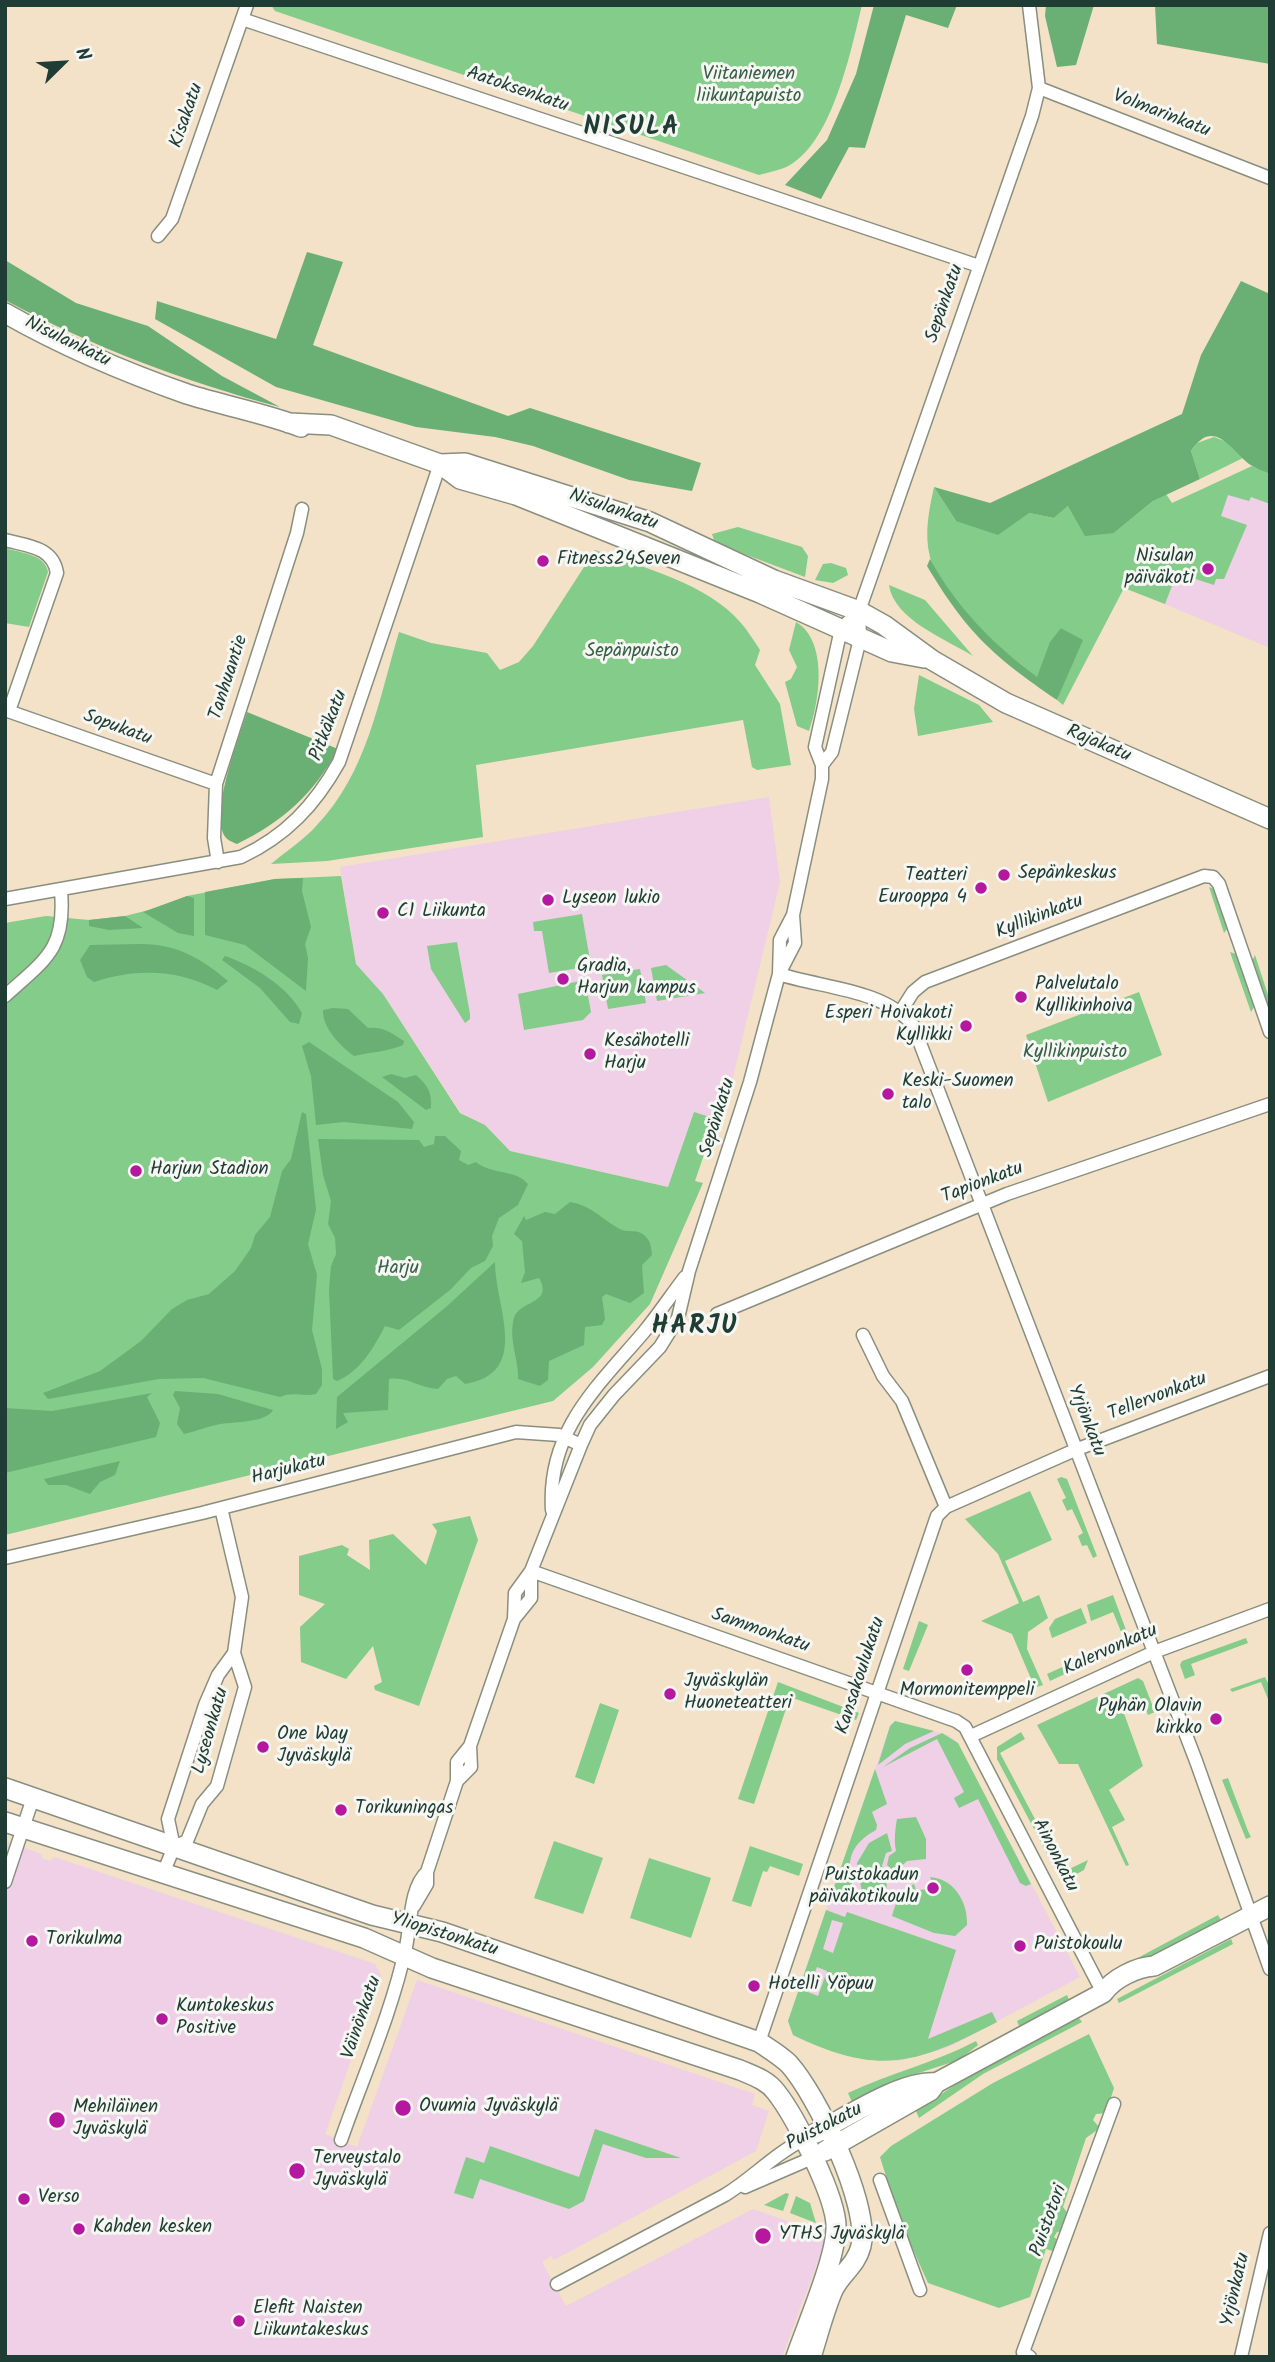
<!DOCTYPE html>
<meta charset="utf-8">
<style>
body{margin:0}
#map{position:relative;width:1275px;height:2362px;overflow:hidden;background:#f3e1c8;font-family:Kalam,sans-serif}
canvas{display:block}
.frame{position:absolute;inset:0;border:7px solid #1f3d34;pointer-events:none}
.north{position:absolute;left:28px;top:28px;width:70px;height:70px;-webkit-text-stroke:5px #f6f6f2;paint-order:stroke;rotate:66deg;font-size:19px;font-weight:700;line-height:28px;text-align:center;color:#1f3d34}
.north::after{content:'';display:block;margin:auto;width:24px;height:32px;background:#1f3d34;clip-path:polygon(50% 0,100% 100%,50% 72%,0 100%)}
</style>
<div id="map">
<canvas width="1275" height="2362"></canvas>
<div class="frame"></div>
<div class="north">N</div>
</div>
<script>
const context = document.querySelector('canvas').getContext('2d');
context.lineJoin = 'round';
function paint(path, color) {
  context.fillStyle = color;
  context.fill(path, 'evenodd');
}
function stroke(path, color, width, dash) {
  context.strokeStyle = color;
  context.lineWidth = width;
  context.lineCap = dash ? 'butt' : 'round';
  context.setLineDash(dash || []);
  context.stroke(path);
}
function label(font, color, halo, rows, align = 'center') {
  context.font = font + ' Kalam,sans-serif';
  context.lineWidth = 6;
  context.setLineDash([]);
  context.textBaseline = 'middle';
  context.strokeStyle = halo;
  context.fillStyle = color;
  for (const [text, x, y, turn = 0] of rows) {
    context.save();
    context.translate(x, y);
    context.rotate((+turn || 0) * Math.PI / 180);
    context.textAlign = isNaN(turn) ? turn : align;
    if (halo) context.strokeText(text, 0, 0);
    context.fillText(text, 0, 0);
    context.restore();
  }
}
const built = new Path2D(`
 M 1252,466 L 1270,474 L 1270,648 L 1136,592 Z
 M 769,797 L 780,882 L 728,1098 L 716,1119 L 694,1113 L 669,1187 L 510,1151 L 485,1125 L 461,1113 L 383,994 L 356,964 L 340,867 Z
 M 895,1721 L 948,1735 L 958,1743 L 1080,1977 L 947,2048 L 899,2061 L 854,2057 L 805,2041 L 793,2035 L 788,2021 L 890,1726 Z
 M 5,1841 L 42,1854 L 41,1858 L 50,1861 L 54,1857 L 375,1964 L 381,1975 L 325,2134 L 357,2147 L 417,1980 L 755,2094 L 752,2105 L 769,2111 L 756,2151 L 554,2260 L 551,2256 L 542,2262 L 566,2306 L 753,2209 L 824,2234 L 826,2240 L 782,2357 L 5,2357 Z`);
const green = new Path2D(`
 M 271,5 L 862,5 C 851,50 833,140 790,165 C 782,170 769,172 759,175 L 275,11 Z
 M 1214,437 L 1232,444 L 1243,458 L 1200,479 L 1191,451 L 1197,443 Z
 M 1252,466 L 1270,474 L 1270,504 L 1251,497 L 1249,501 L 1228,495 L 1221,516 L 1247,525 L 1224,579 L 1216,579 L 1214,585 L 1177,573 L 1165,604 L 1124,588 L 1063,705 L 1057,700 L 1082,640 L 1061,628 L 1037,678 C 1006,653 938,597 930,557 C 924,533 929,510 934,487 L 956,521 L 1029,513 L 1054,518 L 1068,506 L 1114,533 L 1153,501 L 1166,494 L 1172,503 Z
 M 738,527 L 802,547 L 808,556 L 805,577 L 715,543 L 712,534 Z
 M 5,548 C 21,553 45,554 48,572 L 29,627 L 5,623 Z
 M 595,550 C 643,568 707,583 741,623 C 748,631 754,641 760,650 L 755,665 L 780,704 L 791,765 L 757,770 L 752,767 L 743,720 L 476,765 L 483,837 L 327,861 L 271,864 C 286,851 304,840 317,825 C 367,773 379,699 399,632 L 431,643 L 487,653 L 500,670 L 519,662 L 533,646 Z
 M 831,563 L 846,568 L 848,575 L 833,583 L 815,580 L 823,564 Z
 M 889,585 L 925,600 L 973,656 C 946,639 894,620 889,585 Z
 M 796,622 C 828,641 820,700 809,731 L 797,726 L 785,682 L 791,679 L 797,667 L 789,650 Z
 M 919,675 L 979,705 L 993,722 L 918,736 L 914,709 Z
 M 341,876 L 356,964 L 383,994 L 460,1113 L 485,1125 L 510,1151 L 668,1187 L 694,1112 L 716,1119 L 695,1181 L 703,1183 L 650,1304 L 593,1367 L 553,1401 L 5,1535 L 5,923 L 46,916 L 89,920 L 125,916 L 165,906 L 187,896 L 275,879 Z
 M 1209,887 L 1214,889 L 1228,928 L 1224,933 Z
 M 582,914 L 591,966 L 549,973 L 542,931 L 534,931 L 533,922 Z
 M 457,942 L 470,1014 L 470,1019 L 465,1023 L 431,969 L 427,946 Z
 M 1230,952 L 1236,954 L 1254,1007 L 1251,1012 Z
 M 1255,955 L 1270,1001 L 1270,1004 L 1266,1003 L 1252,961 Z
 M 666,965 L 705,993 L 657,1001 L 651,968 Z
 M 640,969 L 646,1003 L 608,1009 L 602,975 Z
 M 585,980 L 591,1012 L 583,1020 L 524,1030 L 518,994 Z
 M 1139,992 L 1162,1055 L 1048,1102 L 1026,1035 Z
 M 1061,1477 L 1067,1479 L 1097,1556 L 1093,1558 L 1087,1545 L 1082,1546 L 1078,1536 L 1083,1533 L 1072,1509 L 1067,1511 L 1062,1500 L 1066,1498 L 1057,1479 Z
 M 1030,1491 L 1052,1540 L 1005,1561 L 1023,1602 L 1039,1595 L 1048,1618 L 1028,1632 L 1027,1649 L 1043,1685 L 1030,1689 L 1028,1683 L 1032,1681 L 1012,1634 L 981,1621 L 1019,1603 L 998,1554 L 965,1519 Z
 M 470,1516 L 478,1540 L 419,1706 L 375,1690 L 374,1686 L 382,1682 L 373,1646 L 346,1679 L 301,1662 L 300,1627 L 325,1604 L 299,1595 L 299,1556 L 342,1545 L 349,1549 L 347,1555 L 370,1570 L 369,1540 L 393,1534 L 426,1565 L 437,1531 L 432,1524 Z
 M 1113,1595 L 1129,1638 L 1127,1645 L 1050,1681 L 1047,1674 L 1124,1639 L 1113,1612 L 1091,1621 L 1087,1605 Z
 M 1081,1608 L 1087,1623 L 1052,1638 L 1049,1628 L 1055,1619 Z
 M 919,1621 L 928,1625 L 909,1671 L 903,1669 Z
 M 1246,1638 L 1248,1643 L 1191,1664 L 1195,1675 L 1185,1679 L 1180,1665 L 1182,1661 Z
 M 1265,1677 L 1270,1687 L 1270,1704 L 1261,1682 L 1232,1692 L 1230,1689 Z
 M 1138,1678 L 1143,1681 L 1155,1712 L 1148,1715 L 1142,1700 L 1122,1708 L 1143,1766 L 1109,1790 L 1125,1820 L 1112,1827 L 1129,1865 L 1126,1866 L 1078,1764 L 1059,1764 L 1037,1725 Z
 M 778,1682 L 859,1713 L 856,1720 L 790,1697 L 754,1804 L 738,1799 Z
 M 600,1703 L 619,1710 L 594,1784 L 575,1777 Z
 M 895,1721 L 934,1731 L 905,1744 L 878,1765 L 890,1726 Z
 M 1021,1732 L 1025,1739 L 1000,1753 L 1063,1872 L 1088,1860 L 1084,1870 L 1062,1882 L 997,1759 L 997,1747 Z
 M 942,1733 L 958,1743 L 1031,1884 L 1026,1886 L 1020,1883 L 978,1799 L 959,1808 L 954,1798 L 964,1792 L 937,1739 L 883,1767 L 910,1748 Z
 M 875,1769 L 887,1804 L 872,1812 L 877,1825 L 876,1830 C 841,1849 848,1872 857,1904 L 832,1893 Z
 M 1228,1778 L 1248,1831 L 1251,1837 L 1246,1839 L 1222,1780 Z
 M 916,1817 L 926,1839 L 926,1859 L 907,1861 L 895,1872 L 887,1865 L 889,1856 L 896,1851 C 894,1841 895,1830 897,1819 Z
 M 887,1833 L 892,1851 L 886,1853 L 882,1866 L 887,1886 L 881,1905 L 863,1898 L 857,1863 L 869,1843 Z
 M 554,1841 L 603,1858 L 583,1914 L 534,1898 Z
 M 750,1846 L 803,1864 L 799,1876 L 770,1866 L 767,1872 L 763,1871 L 751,1907 L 732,1901 Z
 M 649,1858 L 711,1878 L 691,1938 L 630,1918 Z
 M 930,1877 C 955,1879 968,1903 967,1925 L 955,1936 L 934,1933 L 892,1916 C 896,1901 901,1891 914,1884 L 916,1890 L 935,1889 Z
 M 826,1910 L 845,1917 L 847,1912 L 956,1950 L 928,2039 L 992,2012 L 997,2022 C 917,2064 879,2077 793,2035 L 788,2021 ZM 832,1920 L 843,1923 L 833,1953 L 823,1949 ZM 817,1967 L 827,1971 L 818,1996 L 808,1992 Z
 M 1218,1915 L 1221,1920 L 1109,1980 L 1104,1976 Z
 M 1231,1939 L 1233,1944 L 1119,2003 L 1117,1999 Z
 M 1067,1995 L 1070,2002 L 1019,2026 L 1017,2021 Z
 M 1079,2018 L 1082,2022 L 983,2074 L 919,2118 L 916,2111 L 973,2073 Z
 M 1089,2034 L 1114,2088 L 1106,2113 L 1096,2114 L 1093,2120 L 1100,2128 L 1086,2138 L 1063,2207 L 1068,2214 L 1063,2231 L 1057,2232 L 1054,2237 L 1059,2241 L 1053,2251 L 1046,2249 L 1030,2297 L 999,2308 L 928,2283 L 899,2218 L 880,2157 L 891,2146 L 993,2083 Z
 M 976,2041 L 978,2045 L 959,2060 L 906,2077 L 852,2102 L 848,2093 C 890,2073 935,2063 976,2041 Z
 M 595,2129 L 681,2158 L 646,2158 L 603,2144 L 584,2201 L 569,2209 L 480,2179 L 473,2199 L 454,2193 L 466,2157 L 484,2163 L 490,2146 L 579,2177 Z
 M 786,2193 L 789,2194 L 783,2211 L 764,2205 Z
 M 796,2196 L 810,2203 L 816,2223 L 790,2213 Z`);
const forest = new Path2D(`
 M 874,5 L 957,5 L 948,28 L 906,15 L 865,148 L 849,147 L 821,199 L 785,185 L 827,140 L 856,74 Z
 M 1046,5 L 1094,5 L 1076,65 L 1057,67 L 1045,16 Z
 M 1155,5 L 1270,5 L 1270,64 L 1157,44 Z
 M 307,252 L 343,262 L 313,345 L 508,416 L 530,408 L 701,463 L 692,491 L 629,480 L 533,446 L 495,437 L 416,427 L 276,387 L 155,319 L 157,301 L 276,339 Z
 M 5,260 L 76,303 L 148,326 L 222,376 L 280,407 C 185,382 93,347 5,300 Z
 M 1241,281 L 1270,294 L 1270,474 C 1263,471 1255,468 1249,464 C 1231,449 1213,417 1191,451 L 1200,479 L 1153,501 L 1114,533 L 1085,536 L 1068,506 L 1054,518 L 1029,513 L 998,535 L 956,521 L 934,487 L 990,503 L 1182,414 L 1201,355 Z
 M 930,559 C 957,608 992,643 1037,677 L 1050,642 L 1061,628 L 1083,640 L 1057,700 C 993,656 967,633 927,566 Z
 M 247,712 L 338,749 C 314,794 282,822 237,844 C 230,841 224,839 222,830 C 214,802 238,741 247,712 Z
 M 303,878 L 302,891 L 311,927 L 305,944 L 308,958 L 306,991 L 245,945 L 205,935 L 205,892 L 275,879 Z
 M 187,896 L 194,898 L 194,936 L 178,933 L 143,912 Z
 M 125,916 L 143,928 L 109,930 L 89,926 L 89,920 Z
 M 138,944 C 175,943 201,958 228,981 L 217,990 C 179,969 135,968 94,982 L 87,977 L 80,960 L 90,945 Z
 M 225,956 C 254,966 287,986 302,1013 L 299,1024 L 290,1022 L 260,988 L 222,960 Z
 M 333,1008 L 348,1009 L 368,1028 C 382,1026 392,1033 404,1041 L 403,1045 C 387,1052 371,1052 354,1056 C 340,1046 322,1027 323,1010 Z
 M 309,1042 L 398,1102 L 414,1122 L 412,1129 L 344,1122 L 316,1125 L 311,1076 L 302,1046 Z
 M 391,1074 L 405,1078 L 416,1075 C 428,1086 432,1092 431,1108 L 426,1110 L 382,1077 Z
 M 302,1112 L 306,1114 L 316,1210 L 308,1244 L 317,1275 L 312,1330 L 322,1369 L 322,1385 L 316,1394 C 302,1397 293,1391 280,1397 L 203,1378 L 159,1379 L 48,1399 L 43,1393 L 100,1371 L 141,1341 L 172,1309 L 187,1300 L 209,1294 L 235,1271 L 251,1248 L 255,1235 L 270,1217 L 282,1171 L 291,1159 Z
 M 435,1136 L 445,1136 L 461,1151 L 459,1160 L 468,1165 L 476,1162 C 491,1175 516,1169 528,1184 L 518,1205 L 499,1218 L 492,1236 L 493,1246 L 485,1261 L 471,1268 L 450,1290 L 399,1330 L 385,1326 C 374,1347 361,1371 337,1381 L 333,1379 L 329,1290 L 331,1266 L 336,1254 L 335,1238 L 328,1224 L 331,1201 L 323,1175 L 318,1139 L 419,1140 L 424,1147 L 434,1144 Z
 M 570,1202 C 590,1205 601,1218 618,1228 C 627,1234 636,1228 644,1235 C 651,1241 651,1247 652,1255 L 642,1265 L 644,1293 L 630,1303 L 606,1294 L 602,1297 L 605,1319 L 602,1325 L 585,1327 L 584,1345 L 549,1361 L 548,1380 L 540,1386 L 518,1379 C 519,1359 508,1340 514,1318 C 520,1300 554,1304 539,1278 L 521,1283 L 525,1272 L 522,1241 L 514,1234 L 524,1216 L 526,1220 L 545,1212 L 555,1214 Z
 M 495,1262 C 495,1307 532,1373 465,1384 L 456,1376 L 447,1379 L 438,1389 C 419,1388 407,1376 389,1379 L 388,1410 L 343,1413 L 348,1422 L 336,1429 L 337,1397 L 446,1307 Z
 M 175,1391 L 218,1394 L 273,1410 C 265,1424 231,1421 216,1425 C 205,1427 195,1432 184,1434 L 177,1424 L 180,1408 L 173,1395 Z
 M 152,1393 L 147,1397 L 160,1423 L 156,1437 L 5,1473 L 5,1408 L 52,1411 Z
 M 120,1461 L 115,1475 L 100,1482 L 90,1494 L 66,1485 L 48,1485 L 44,1479 Z`);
const minor = new Path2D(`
 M 242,19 L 979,266
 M 1039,88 L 1270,178
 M 158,236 L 172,219 L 247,5
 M 5,540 C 28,546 53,547 57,573 L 9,711
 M 5,710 L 216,784
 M 822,765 L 832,752 L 860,639 L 859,611 L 1032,116 L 1039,88 L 1029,5
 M 218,862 L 214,838 L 216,784 L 297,533 L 302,509
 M 5,899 L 241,857 C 286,836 315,805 339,762 L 440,464
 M 781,970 L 795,943 L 793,915
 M 779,974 C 822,988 883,989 913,1025 L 1196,1761 L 1270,1969
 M 5,996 C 46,959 66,949 61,891
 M 901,1011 L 913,992 L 925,982 L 1204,876 L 1213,877 L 1219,884 L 1270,1032
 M 717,1314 L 1007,1194 L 1270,1104
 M 863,1335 L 883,1376 L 902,1401 L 946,1507
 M 552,1510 C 547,1431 597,1387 643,1333 C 658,1315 671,1295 685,1277
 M 5,1558 L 202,1513 L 516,1432 L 559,1435 L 581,1445
 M 531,1571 L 956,1721 L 965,1727 L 1103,1993
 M 514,1619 L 531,1598 L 531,1571
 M 971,1736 L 1154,1652 L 1270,1609
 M 457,1781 L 471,1767 L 470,1746
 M 174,1847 L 187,1841 L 202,1804 L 217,1786 L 245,1687 L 234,1653 L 242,1597 L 221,1508
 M 164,1871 L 174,1847 L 168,1819 L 205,1705 L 218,1675 L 234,1653
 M 5,1882 L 33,1798
 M 414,1906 L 427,1884 L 427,1872 L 457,1781 L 457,1762 L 470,1746 L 514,1619 L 515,1593 L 531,1571 L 581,1445 L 590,1425 L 614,1395 L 660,1347 L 678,1318 L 689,1271 L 750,1082 L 779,974 L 780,940 L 793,915 L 822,779 L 822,765 L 815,747 L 841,629 L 859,611
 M 759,2042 L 937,1516 L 946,1507 L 1075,1450 L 1270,1376
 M 341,2140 C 363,2077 392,2012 406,1947 C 411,1923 410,1887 427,1872
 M 880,2180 L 920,2290
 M 745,2187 L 812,2158
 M 557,2284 L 725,2195 C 753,2178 774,2154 803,2140
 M 1030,2357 L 1023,2352 L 1114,2104
 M 1241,2357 L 1270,2233`);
const secondary = new Path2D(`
 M 5,313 C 63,346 124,372 187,394 C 225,406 264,413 301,427
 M 289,423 L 331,425 L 440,464 L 460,479 L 516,495 L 760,593 L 892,652 L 924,658
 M 440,464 L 465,463 L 650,522 L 774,580 L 859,611 L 884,625 L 932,660 L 1006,703 L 1270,819
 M 5,1788 L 372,1915 L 442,1932 L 759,2042 C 769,2049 780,2055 789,2064 C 817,2095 870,2205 861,2246 C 856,2266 841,2273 833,2290 C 824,2311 818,2335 811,2357
 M 5,1822 L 364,1938 L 432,1968 L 740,2070 C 754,2076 767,2080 776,2092 C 795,2116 838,2200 836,2229 C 835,2260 807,2325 796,2357
 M 816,2133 C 847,2117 902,2080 936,2083
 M 825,2151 L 930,2091 L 936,2083 L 1103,1993 C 1113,1979 1136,1967 1154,1966 L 1270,1906`);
const markers = [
 [543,561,7,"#b5179e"],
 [1208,569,7,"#b5179e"],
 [1004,875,7,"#b5179e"],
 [981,888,7,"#b5179e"],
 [548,900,7,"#b5179e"],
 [383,913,7,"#b5179e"],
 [563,979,7,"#b5179e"],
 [1021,997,7,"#b5179e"],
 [966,1026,7,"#b5179e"],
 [590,1054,7,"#b5179e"],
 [888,1094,7,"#b5179e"],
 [136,1171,7,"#b5179e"],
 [967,1670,7,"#b5179e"],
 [670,1694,7,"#b5179e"],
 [1216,1719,7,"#b5179e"],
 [263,1747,7,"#b5179e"],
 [341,1810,7,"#b5179e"],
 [933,1888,7,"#b5179e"],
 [32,1941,7,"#b5179e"],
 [1020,1946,7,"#b5179e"],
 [754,1986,7,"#b5179e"],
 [162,2019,7,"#b5179e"],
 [403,2108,9,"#b5179e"],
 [57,2120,9,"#b5179e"],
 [297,2171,9,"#b5179e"],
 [24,2199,7,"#b5179e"],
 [79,2229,7,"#b5179e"],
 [763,2236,9,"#b5179e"],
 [239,2321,7,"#b5179e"]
];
const parkNames = [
 ["Viitaniemen",749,76],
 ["liikuntapuisto",749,98],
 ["Sepänpuisto",632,653],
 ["Kyllikinpuisto",1075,1054],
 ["Harju",398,1270]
];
const streetNames = [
 ["Aatoksenkatu",517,91,19],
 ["Volmarinkatu",1161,115,21],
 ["Kisakatu",188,116,-71],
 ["Sepänkatu",946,304,-71],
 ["Nisulankatu",67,343,26],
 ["Nisulankatu",613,511,19],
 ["Tanhuantie",230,678,-72],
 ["Pitkäkatu",330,726,-69],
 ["Sopukatu",117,729,20],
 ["Rajakatu",1098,745,23],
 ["Kyllikinkatu",1040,918,-21],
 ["Sepänkatu",719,1118,-73],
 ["Tapionkatu",983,1184,-21],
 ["Tellervonkatu",1158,1398,-21],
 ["Yrjönkatu",1085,1421,69],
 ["Harjukatu",289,1471,-14],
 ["Sammonkatu",760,1632,19],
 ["Kalervonkatu",1111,1651,-24],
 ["Kansakoulukatu",862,1676,-72],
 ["Lyseonkatu",212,1731,-74],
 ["Ainonkatu",1054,1856,63],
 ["Yliopistonkatu",444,1936,17],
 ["Väinönkatu",363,2018,-71],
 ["Puistokatu",825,2128,-27],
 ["Puistotori",1050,2221,-70],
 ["Yrjönkatu",1237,2290,-77]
];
const poiNames = [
 ["Nisulan",1194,558,"right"],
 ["päiväkoti",1194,580,"right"],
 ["Fitness24Seven",557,561],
 ["Sepänkeskus",1018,875],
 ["Teatteri",967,877,"right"],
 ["Eurooppa 4",967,899,"right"],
 ["Lyseon lukio",562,900],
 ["C1 Liikunta",397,913],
 ["Gradia,",577,968],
 ["Harjun kampus",577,990],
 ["Palvelutalo",1035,986],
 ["Kyllikinhoiva",1035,1008],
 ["Esperi Hoivakoti",952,1015,"right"],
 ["Kyllikki",952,1037,"right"],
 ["Kesähotelli",604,1043],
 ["Harju",604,1065],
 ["Keski-Suomen",902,1083],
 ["talo",902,1105],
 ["Harjun Stadion",150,1171],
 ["Jyväskylän",684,1683],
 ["Huoneteatteri",684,1705],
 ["Mormonitemppeli",967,1692,"center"],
 ["Pyhän Olavin",1202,1708,"right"],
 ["kirkko",1202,1730,"right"],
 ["One Way",277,1736],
 ["Jyväskylä",277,1758],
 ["Torikuningas",355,1810],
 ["Puistokadun",919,1877,"right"],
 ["päiväkotikoulu",919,1899,"right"],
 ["Torikulma",46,1941],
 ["Puistokoulu",1034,1946],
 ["Hotelli Yöpuu",768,1986],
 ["Kuntokeskus",176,2008],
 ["Positive",176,2030],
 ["Ovumia Jyväskylä",419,2108],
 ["Mehiläinen",73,2109],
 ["Jyväskylä",73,2131],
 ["Terveystalo",313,2160],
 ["Jyväskylä",313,2182],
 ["Verso",38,2199],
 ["Kahden kesken",93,2229],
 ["YTHS Jyväskylä",779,2236],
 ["Elefit Naisten",253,2310],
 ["Liikuntakeskus",253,2332]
];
const districtNames = [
 ["NISULA",632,130],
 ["HARJU",695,1329]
];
paint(built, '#efd0e6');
paint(green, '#83cc89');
paint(forest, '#6ab075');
stroke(minor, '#898f7e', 15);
stroke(secondary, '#898f7e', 22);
stroke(minor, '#fff', 12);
stroke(secondary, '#fff', 19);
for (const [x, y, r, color] of markers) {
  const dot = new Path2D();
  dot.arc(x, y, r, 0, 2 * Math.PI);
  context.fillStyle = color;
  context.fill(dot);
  stroke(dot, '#f6f6f2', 2.5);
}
label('19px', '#386149', '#f6f6f2', parkNames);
label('19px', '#1f3d34', '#f6f6f2', streetNames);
label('19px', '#1f3d34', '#f6f6f2', poiNames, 'left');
context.letterSpacing = '2px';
label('bold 26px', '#1f3d34', '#f6f6f2', districtNames);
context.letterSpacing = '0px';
</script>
